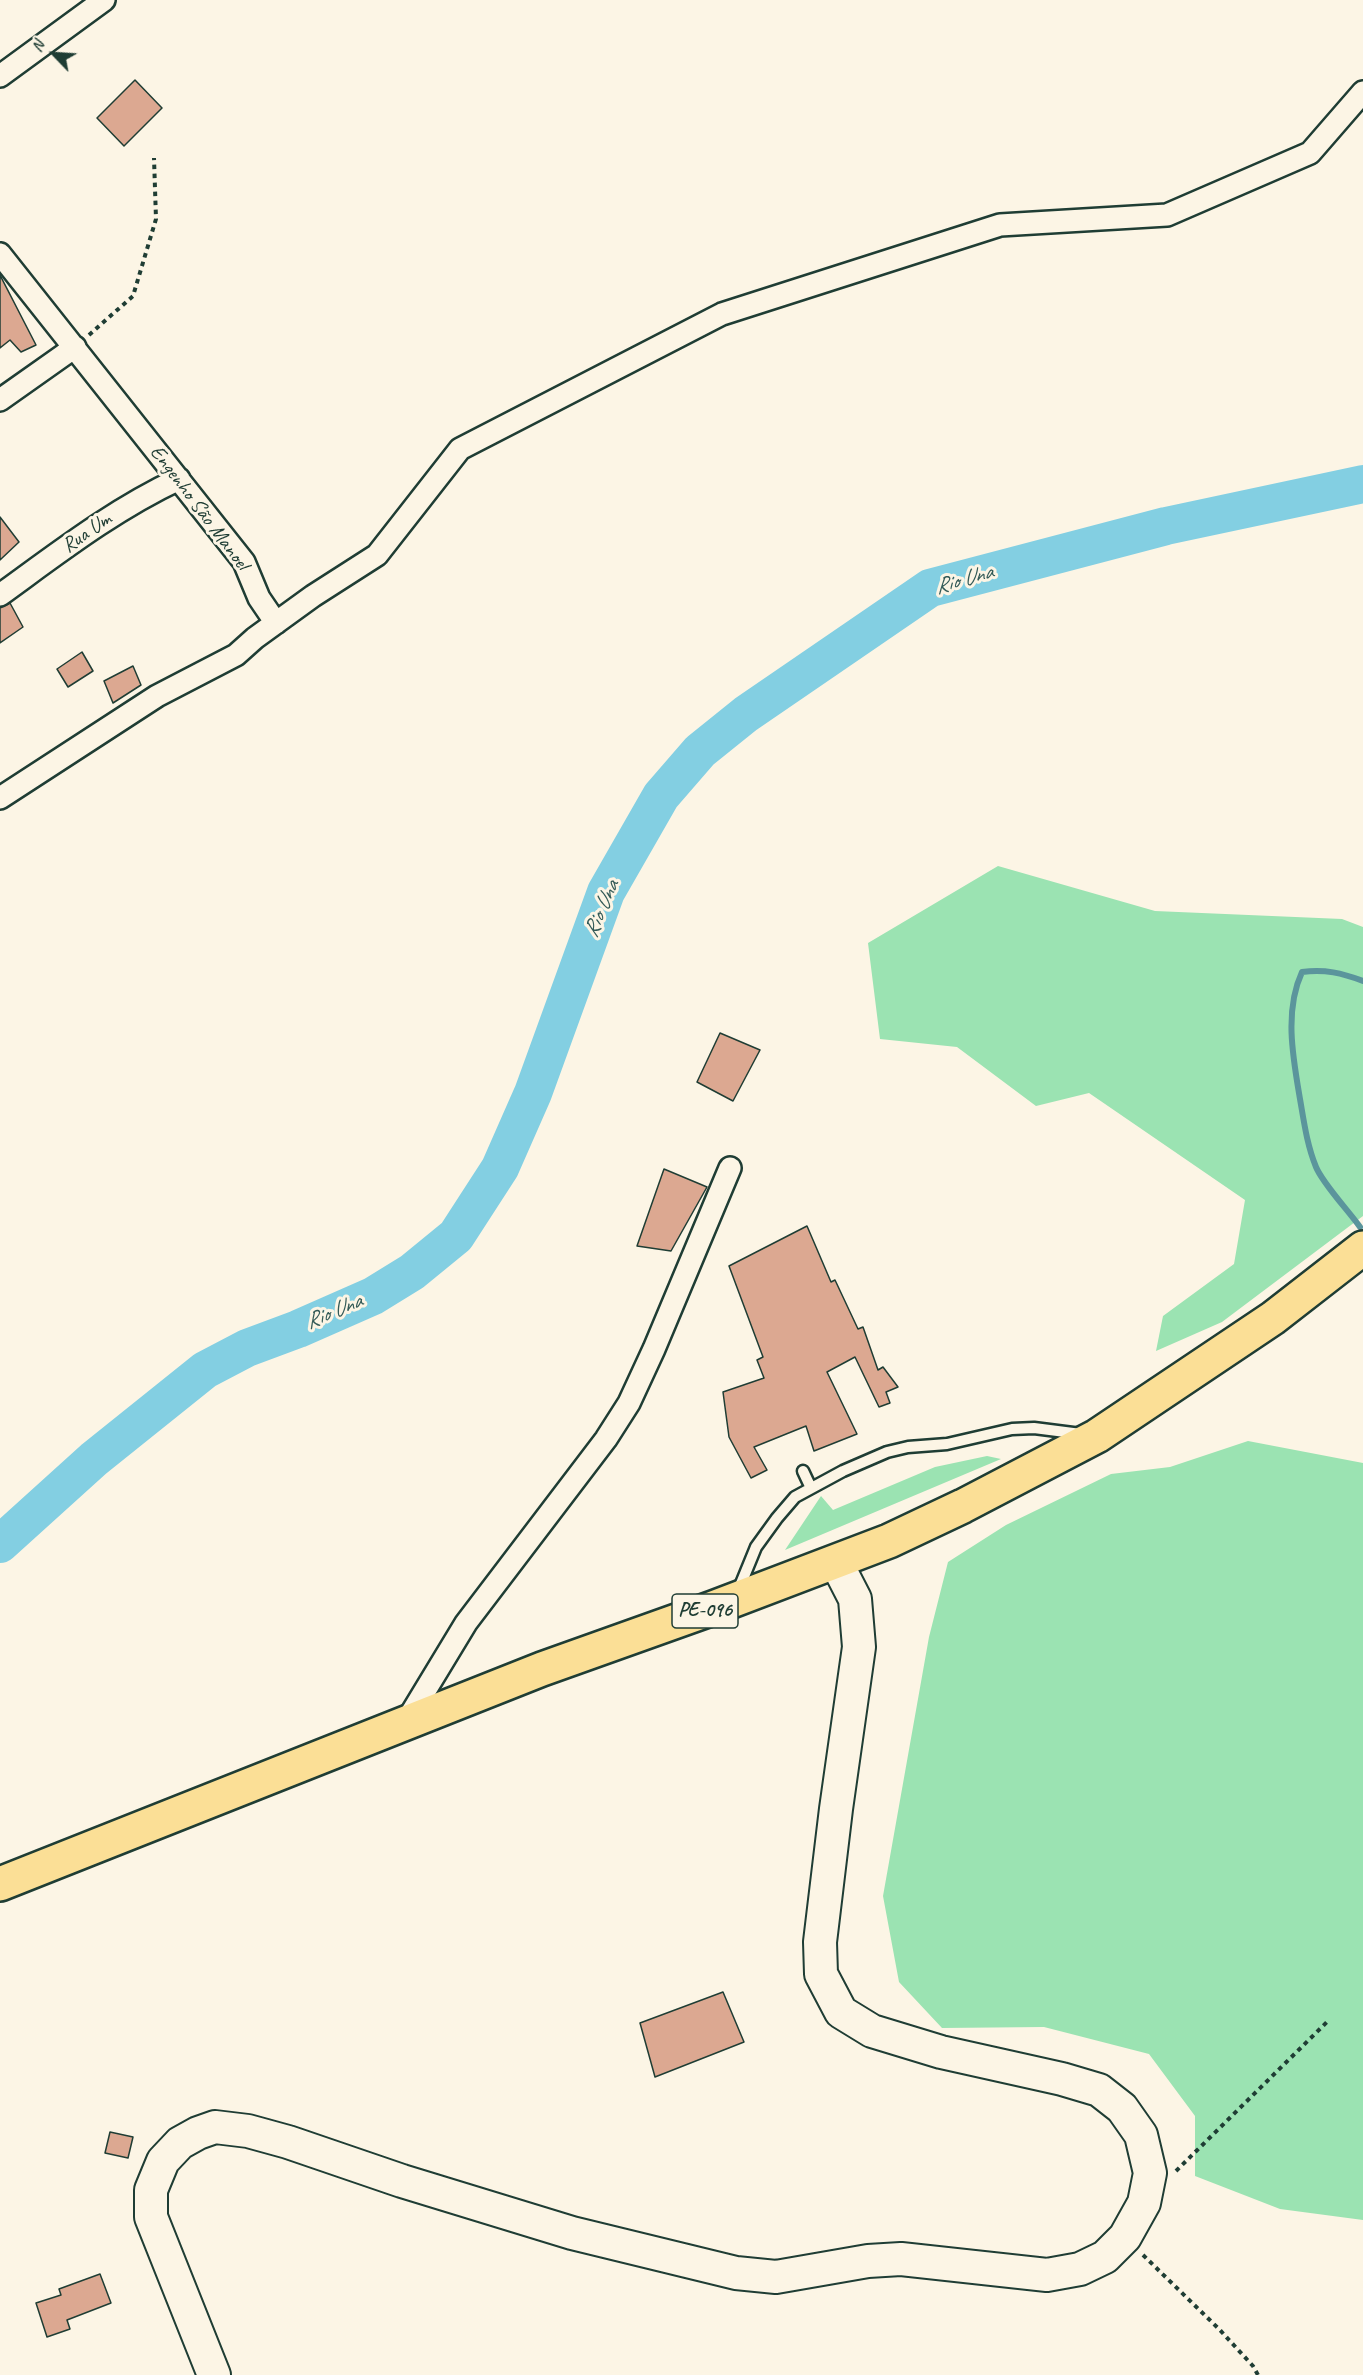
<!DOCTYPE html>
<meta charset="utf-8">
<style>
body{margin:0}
#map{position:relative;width:1363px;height:2375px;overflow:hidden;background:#fcf5e5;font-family:Caveat,sans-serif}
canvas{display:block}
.north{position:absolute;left:24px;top:24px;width:60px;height:60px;-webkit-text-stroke:4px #fcf5e5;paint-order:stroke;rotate:295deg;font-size:16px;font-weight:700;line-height:24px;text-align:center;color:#1f3d34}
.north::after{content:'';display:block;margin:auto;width:21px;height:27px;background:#1f3d34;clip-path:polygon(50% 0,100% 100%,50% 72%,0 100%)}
</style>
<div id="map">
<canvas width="1363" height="2375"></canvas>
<div class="north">N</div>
</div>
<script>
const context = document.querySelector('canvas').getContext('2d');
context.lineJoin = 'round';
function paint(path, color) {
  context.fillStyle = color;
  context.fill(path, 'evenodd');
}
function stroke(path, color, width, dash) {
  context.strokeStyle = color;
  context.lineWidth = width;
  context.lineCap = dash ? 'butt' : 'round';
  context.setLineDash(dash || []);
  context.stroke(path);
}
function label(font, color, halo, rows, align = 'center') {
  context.font = font + ' Caveat,sans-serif';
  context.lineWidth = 6;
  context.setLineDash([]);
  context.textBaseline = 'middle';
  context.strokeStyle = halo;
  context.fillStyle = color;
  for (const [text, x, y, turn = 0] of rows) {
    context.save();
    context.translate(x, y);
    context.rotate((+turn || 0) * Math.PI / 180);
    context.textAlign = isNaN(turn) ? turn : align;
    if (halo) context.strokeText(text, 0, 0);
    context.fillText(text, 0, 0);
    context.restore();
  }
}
const green = new Path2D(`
 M 998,866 L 1155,911 L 1342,919 L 1363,927 L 1363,1216 L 1222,1322 L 1156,1351 L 1163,1316 L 1234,1264 L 1245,1200 L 1089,1093 L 1036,1106 L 957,1047 L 880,1039 L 868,943 Z
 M 1248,1441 L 1363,1463 L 1363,2220 L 1280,2209 L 1195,2176 L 1195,2116 L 1149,2054 L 1044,2027 L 942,2028 L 899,1982 L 883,1896 L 929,1637 L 948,1562 L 1006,1525 L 1111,1474 L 1170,1467 Z
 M 987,1456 L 1001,1459 L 785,1550 L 821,1496 L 833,1510 L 935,1467 Z`);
const stream = new Path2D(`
 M 1360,1227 C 1348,1210 1323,1184 1316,1167 C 1307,1145 1304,1122 1300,1099 C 1293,1058 1284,1011 1302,972 C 1325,969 1342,973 1363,981`);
const river = new Path2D(`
 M 0,1544 L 94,1459 L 205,1370 L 247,1348 L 298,1329 L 373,1296 L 412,1272 L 456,1236 L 500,1168 L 533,1093 L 606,892 L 661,796 L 700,751 L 746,714 L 930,588 L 1166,526 L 1363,484`);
const building = new Path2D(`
 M 135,80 L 162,108 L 124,146 L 97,118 Z
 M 0,275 L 36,345 L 21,352 L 10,340 L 0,348 Z
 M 0,517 L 19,542 L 0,560 Z
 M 10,603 L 23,627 L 0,643 L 0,608 Z
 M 82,652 L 93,671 L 68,687 L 57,669 Z
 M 133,666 L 141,685 L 113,703 L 104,681 Z
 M 720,1033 L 760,1050 L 733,1101 L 697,1082 Z
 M 664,1169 L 707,1187 L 671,1251 L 637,1246 Z
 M 807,1226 L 831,1282 L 835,1280 L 858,1329 L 863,1327 L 878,1370 L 883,1367 L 898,1387 L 886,1392 L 890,1403 L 879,1407 L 855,1357 L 827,1372 L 857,1434 L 814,1451 L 806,1426 L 754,1447 L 767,1470 L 751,1478 L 729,1437 L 723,1392 L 764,1378 L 757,1360 L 763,1357 L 729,1266 Z
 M 723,1992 L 744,2042 L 655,2077 L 640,2023 Z
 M 110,2132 L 133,2137 L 128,2158 L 105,2153 Z
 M 100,2274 L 111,2303 L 67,2320 L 70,2329 L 47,2337 L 36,2303 L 61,2295 L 59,2289 Z`);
const path = new Path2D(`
 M 89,335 L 133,296 L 156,219 L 154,158
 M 1176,2171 L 1329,2020
 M 1143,2255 L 1219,2329 L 1253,2366 L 1258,2375`);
const lane = new Path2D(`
 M 803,1471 L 811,1488
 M 738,1591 L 756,1547 L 777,1518 L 795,1497 L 843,1471 L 887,1452 L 908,1447 L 947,1444 L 1012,1429 L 1034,1428 L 1081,1434`);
const street = new Path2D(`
 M 0,76 L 104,0
 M 0,254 L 244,562 L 259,598 L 276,623
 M 0,400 L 75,347
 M 0,595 C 58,553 113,510 179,479
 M 0,798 L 157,696 L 236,655 L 255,638 L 313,596 L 377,555 L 460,449 L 722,314 L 1000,225 L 1167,215 L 1310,153 L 1363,92
 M 406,1722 L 466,1623 L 606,1439 L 629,1403 L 654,1349 L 730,1168`);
const secondary = new Path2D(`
 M 214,2375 L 151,2217 L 151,2190 L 163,2161 L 180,2143 L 198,2133 L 215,2127 L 248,2131 L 288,2142 L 402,2181 L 572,2233 L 736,2273 L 776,2277 L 868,2261 L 901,2259 L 1047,2275 L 1080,2269 L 1105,2257 L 1125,2237 L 1144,2203 L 1150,2173 L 1141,2135 L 1122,2108 L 1099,2090 L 1062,2079 L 941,2052 L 872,2031 L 841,2012 L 821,1974 L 820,1942 L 836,1809 L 859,1647 L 855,1599 L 836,1562`);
const primary = new Path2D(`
 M 0,1884 L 542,1669 L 713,1608 L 889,1541 L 963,1506 L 1097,1436 L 1273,1318 L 1363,1248`);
const shields = [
 [705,1611,66]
];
const shieldNames = [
 ["PE-096",705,1611]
];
const streetNames = [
 ["Engenho São Manoel",199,508,53],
 ["Rua Um",87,533,-35]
];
const waterNames = [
 ["Rio Una",964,580,-16],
 ["Rio Una",602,909,-67],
 ["Rio Una",334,1312,-23]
];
paint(green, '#9be3b2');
stroke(stream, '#5b959c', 6);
stroke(river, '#83cfe2', 38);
paint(building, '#dca891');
stroke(building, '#1f3d34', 1.5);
stroke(lane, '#1f3d34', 15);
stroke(street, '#1f3d34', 26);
stroke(secondary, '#1f3d34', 36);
stroke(primary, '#1f3d34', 38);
stroke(path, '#1f3d34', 4, [4.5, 4.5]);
stroke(lane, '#fcf5e5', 10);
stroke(street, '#fcf5e5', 21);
stroke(secondary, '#fcf5e5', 32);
stroke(primary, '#fbdf96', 33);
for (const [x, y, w] of shields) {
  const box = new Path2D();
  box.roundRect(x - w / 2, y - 17, w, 34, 4.5);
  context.fillStyle = '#fcf5e5';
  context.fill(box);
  stroke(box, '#1f3d34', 1.5);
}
label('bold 20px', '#1f3d34', null, shieldNames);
label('21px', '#1f3d34', '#fcf5e5', streetNames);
label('italic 22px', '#335a57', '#fcf5e5', waterNames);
</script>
